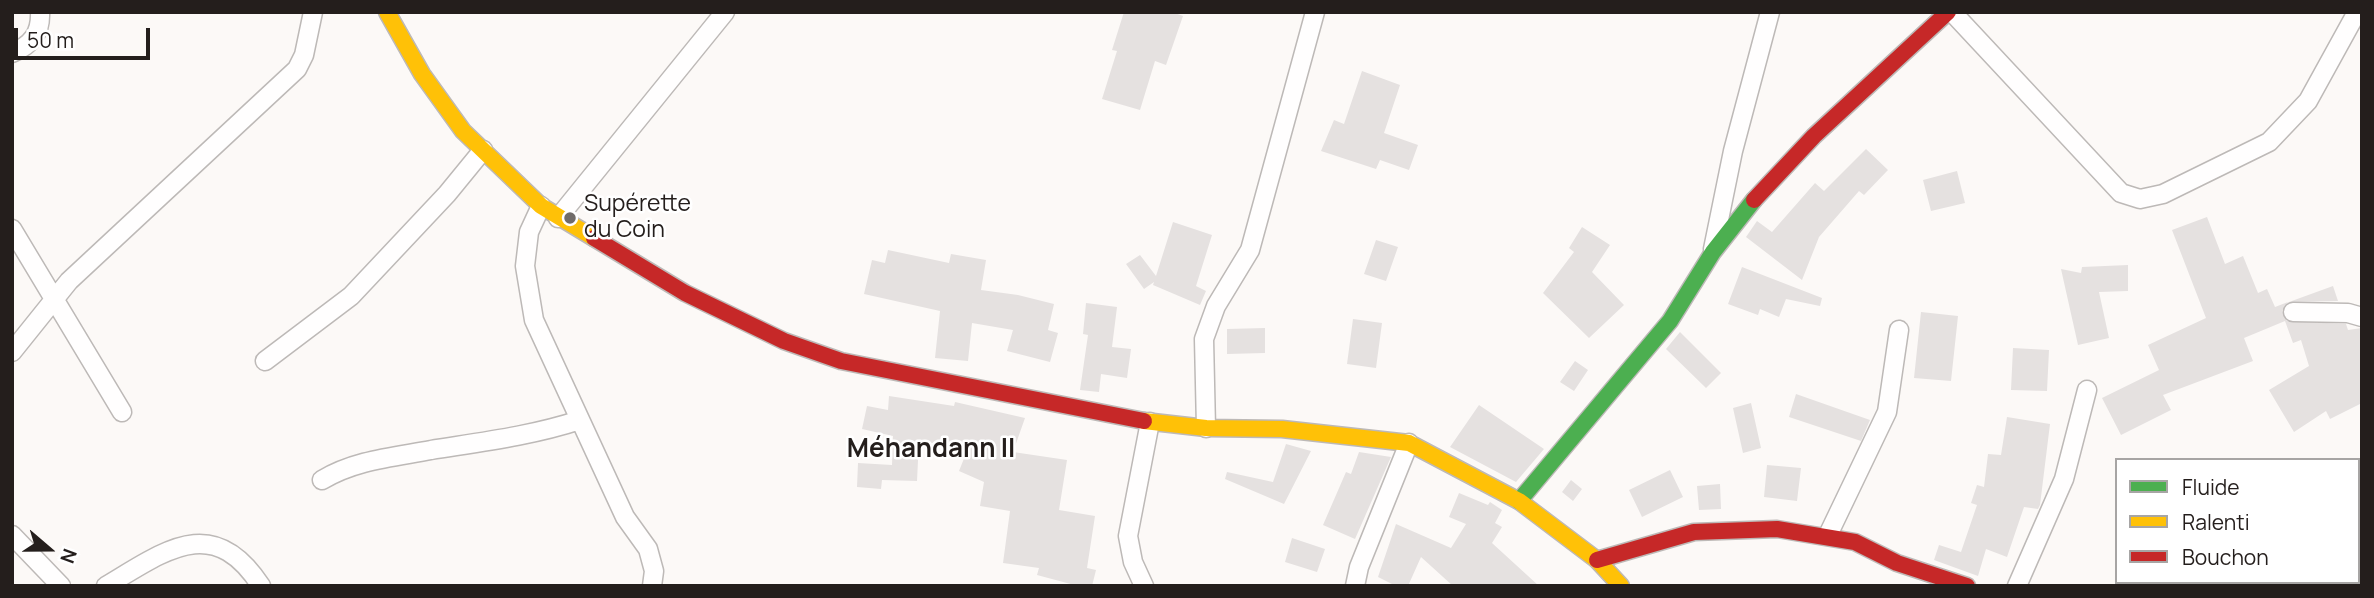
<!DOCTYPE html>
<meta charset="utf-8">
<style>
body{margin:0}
#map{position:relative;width:2374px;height:598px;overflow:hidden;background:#fcf9f7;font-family:Manrope,sans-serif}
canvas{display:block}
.frame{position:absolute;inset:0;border:14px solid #241e1c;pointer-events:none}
.legend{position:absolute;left:2115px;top:458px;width:245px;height:126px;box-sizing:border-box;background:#fff;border:2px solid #a7a5a4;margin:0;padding:9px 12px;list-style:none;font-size:21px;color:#241e1c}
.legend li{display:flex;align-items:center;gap:14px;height:35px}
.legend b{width:35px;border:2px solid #a7a5a4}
.north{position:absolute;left:14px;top:514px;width:70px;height:70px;-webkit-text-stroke:5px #fff;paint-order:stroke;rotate:110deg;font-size:19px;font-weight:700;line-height:28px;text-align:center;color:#241e1c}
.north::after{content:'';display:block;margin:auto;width:24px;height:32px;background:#241e1c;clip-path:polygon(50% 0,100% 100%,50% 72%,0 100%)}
.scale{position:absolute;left:14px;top:28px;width:136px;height:32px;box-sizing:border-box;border:4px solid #241e1c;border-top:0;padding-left:9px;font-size:21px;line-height:24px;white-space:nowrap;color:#241e1c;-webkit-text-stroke:5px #fff;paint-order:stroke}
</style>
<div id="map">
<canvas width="2374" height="598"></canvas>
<div class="frame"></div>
<ul class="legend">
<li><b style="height:9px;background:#4caf50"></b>Fluide</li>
<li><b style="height:9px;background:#ffc107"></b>Ralenti</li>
<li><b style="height:9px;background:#c62828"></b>Bouchon</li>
</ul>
<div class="north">N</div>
<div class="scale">50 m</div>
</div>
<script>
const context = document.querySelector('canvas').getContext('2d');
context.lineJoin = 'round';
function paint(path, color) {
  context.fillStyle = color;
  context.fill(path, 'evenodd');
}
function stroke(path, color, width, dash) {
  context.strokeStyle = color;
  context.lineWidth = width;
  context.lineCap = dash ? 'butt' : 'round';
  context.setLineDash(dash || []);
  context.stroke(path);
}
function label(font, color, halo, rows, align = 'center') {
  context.font = font + ' Manrope,sans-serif';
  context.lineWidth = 5;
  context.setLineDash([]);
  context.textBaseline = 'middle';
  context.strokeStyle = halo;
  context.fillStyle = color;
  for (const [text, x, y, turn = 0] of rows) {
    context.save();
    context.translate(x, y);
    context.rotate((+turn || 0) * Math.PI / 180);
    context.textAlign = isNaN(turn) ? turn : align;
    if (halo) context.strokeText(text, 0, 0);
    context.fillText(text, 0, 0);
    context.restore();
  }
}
const building = new Path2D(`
 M 1124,12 L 1172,12 L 1183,16 L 1166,65 L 1155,61 L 1140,110 L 1102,99 L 1117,51 L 1112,50 Z
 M 1362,71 L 1400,85 L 1384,133 L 1418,145 L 1409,170 L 1380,160 L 1376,169 L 1321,151 L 1334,120 L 1344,124 Z
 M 1866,149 L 1888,170 L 1864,195 L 1859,191 L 1819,237 L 1802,280 L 1746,237 L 1757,221 L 1772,232 L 1815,183 L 1824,191 Z
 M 1957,171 L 1965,203 L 1931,211 L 1923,180 Z
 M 2207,217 L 2225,264 L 2243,256 L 2258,293 L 2267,289 L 2275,307 L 2288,302 L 2282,311 L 2287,321 L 2346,324 L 2348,330 L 2362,328 L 2362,403 L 2330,419 L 2326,411 L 2294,432 L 2269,390 L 2309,366 L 2301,340 L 2293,343 L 2285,321 L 2244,338 L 2253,361 L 2163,395 L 2171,410 L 2121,435 L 2102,398 L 2159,370 L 2148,345 L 2206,318 L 2172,230 Z
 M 1173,222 L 1212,235 L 1196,286 L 1206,291 L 1200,305 L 1153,285 L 1154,282 L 1144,289 L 1126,264 L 1140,255 L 1156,276 Z
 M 1582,227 L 1610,245 L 1592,272 L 1624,305 L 1589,338 L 1543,293 L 1574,252 L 1569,248 Z
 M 1376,240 L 1398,247 L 1386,281 L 1364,274 Z
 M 888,250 L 949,263 L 951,254 L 986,260 L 981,290 L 1018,295 L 1054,304 L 1048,330 L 1058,333 L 1050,362 L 1007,351 L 1013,330 L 972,323 L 968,361 L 935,358 L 940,311 L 864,294 L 872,260 L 885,263 Z
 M 2128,265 L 2128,291 L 2099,292 L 2109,338 L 2078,345 L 2061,269 L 2081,273 L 2082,267 Z
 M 1742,267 L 1822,298 L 1820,306 L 1786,299 L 1779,317 L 1760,309 L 1758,315 L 1728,304 Z
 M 2333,286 L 2338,301 L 2289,302 Z
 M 1086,303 L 1117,307 L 1112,347 L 1131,349 L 1127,378 L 1101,374 L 1099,392 L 1080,390 L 1088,335 L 1083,334 Z
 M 1921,312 L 1958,316 L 1951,381 L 1914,378 Z
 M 1353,319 L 1382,323 L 1376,368 L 1347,364 Z
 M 1265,328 L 1265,353 L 1227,354 L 1227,329 Z
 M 1680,332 L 1721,373 L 1706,388 L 1666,349 Z
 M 2013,348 L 2049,350 L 2047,391 L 2011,390 Z
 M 1575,361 L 1588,370 L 1574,391 L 1560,382 Z
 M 1796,394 L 1870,420 L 1861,441 L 1789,417 Z
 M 889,396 L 954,406 L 955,402 L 1025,418 L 1013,452 L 1067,460 L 1059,510 L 1095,516 L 1087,568 L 1096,570 L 1092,586 L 1078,586 L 1037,575 L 1039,568 L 1003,563 L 1010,511 L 980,506 L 984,482 L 959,471 L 967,451 L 919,440 L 917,481 L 882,480 L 881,489 L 857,487 L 858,463 L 892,465 L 893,436 L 862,429 L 867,406 L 888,410 Z
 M 1751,403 L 1761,448 L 1743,453 L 1733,408 Z
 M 1479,405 L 1544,449 L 1516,482 L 1450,447 Z
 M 2007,417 L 2050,424 L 2040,505 L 2038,509 L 2024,507 L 2007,557 L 1986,549 L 1978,576 L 1934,560 L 1939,545 L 1961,552 L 1977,505 L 1971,503 L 1977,485 L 1984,487 L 1988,454 L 2001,455 Z
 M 1286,444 L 1311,451 L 1284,504 L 1225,479 L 1227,472 L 1273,482 Z
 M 1359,452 L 1391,457 L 1355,539 L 1323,525 L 1346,472 L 1351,474 Z
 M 1767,465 L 1801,468 L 1797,501 L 1764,497 Z
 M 1670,470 L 1683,497 L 1642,517 L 1629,490 Z
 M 1571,480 L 1582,489 L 1573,501 L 1562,492 Z
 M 1720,484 L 1721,509 L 1699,510 L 1697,486 Z
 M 1459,493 L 1488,505 L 1490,502 L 1502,510 L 1495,523 L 1502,527 L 1492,543 L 1539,586 L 1453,586 L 1421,557 L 1408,586 L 1396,586 L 1378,577 L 1396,524 L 1451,548 L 1466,524 L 1449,517 Z
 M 1292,538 L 1325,549 L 1317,572 L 1285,562 Z`);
const street = new Path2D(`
 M 1952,12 L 2121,193 L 2140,199 L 2163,194 L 2269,142 L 2308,101 L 2357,12
 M 12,53 C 32,45 41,33 40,12
 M 541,206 L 529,232 L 525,266 L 534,320 L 625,517 L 648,549 L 654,571 L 652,586
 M 558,218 L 725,12
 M 12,229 L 122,412
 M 1713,249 L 1733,151 L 1770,12
 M 2293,312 L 2348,313 L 2362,317
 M 12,352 L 69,281 L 297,69 L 304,55 L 313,12
 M 265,361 L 351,296 L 447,194 L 483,150
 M 1206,428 L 1204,339 L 1216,306 L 1250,250 L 1315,12
 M 322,480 C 355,460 394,457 431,450 C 481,442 531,436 580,420
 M 12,535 L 61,586
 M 1828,535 L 1887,412 L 1899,330
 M 2253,582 L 2256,586
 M 106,586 C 165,551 213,512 261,586
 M 1144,586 L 1133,562 L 1128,536 L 1150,422
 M 1355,586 L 1359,567 L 1409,443
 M 2017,586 L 2064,479 L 2087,390`);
const fast = new Path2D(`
 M 1519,501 L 1670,321 L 1713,252 L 1754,200
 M 2358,528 L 2362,526
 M 2215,586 L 2225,582`);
const slow = new Path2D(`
 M 387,12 L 422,74 L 463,131 L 541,206 L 594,238
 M 1144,421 L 1206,428 L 1282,429 L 1409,443 L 1519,501 L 1597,560 L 1621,586`);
const jam = new Path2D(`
 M 1754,200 L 1814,136 L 1948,12
 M 594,238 L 685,293 L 784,341 L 841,361 L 1144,421
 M 1597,560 L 1694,532 L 1777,529 L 1855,542 L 1897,563 L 1967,586`);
const markers = [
 [570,218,7,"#706b69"]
];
const poiNames = [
 ["Supérette",584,205],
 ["du Coin",584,231]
];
const quarterNames = [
 ["Méhandann II",931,450]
];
paint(building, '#e5e1e0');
stroke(street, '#bdb9b7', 21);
stroke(fast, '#bdb9b7', 19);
stroke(slow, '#bdb9b7', 19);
stroke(jam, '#bdb9b7', 19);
stroke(street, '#fffefe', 18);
stroke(fast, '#4caf50', 16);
stroke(slow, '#ffc107', 16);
stroke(jam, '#c62828', 16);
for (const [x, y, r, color] of markers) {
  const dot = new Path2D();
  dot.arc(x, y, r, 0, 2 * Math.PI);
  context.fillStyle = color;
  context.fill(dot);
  stroke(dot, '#fff', 2.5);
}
label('23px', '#241e1c', '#fff', poiNames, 'left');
label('bold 26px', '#241e1c', '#fff', quarterNames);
</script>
